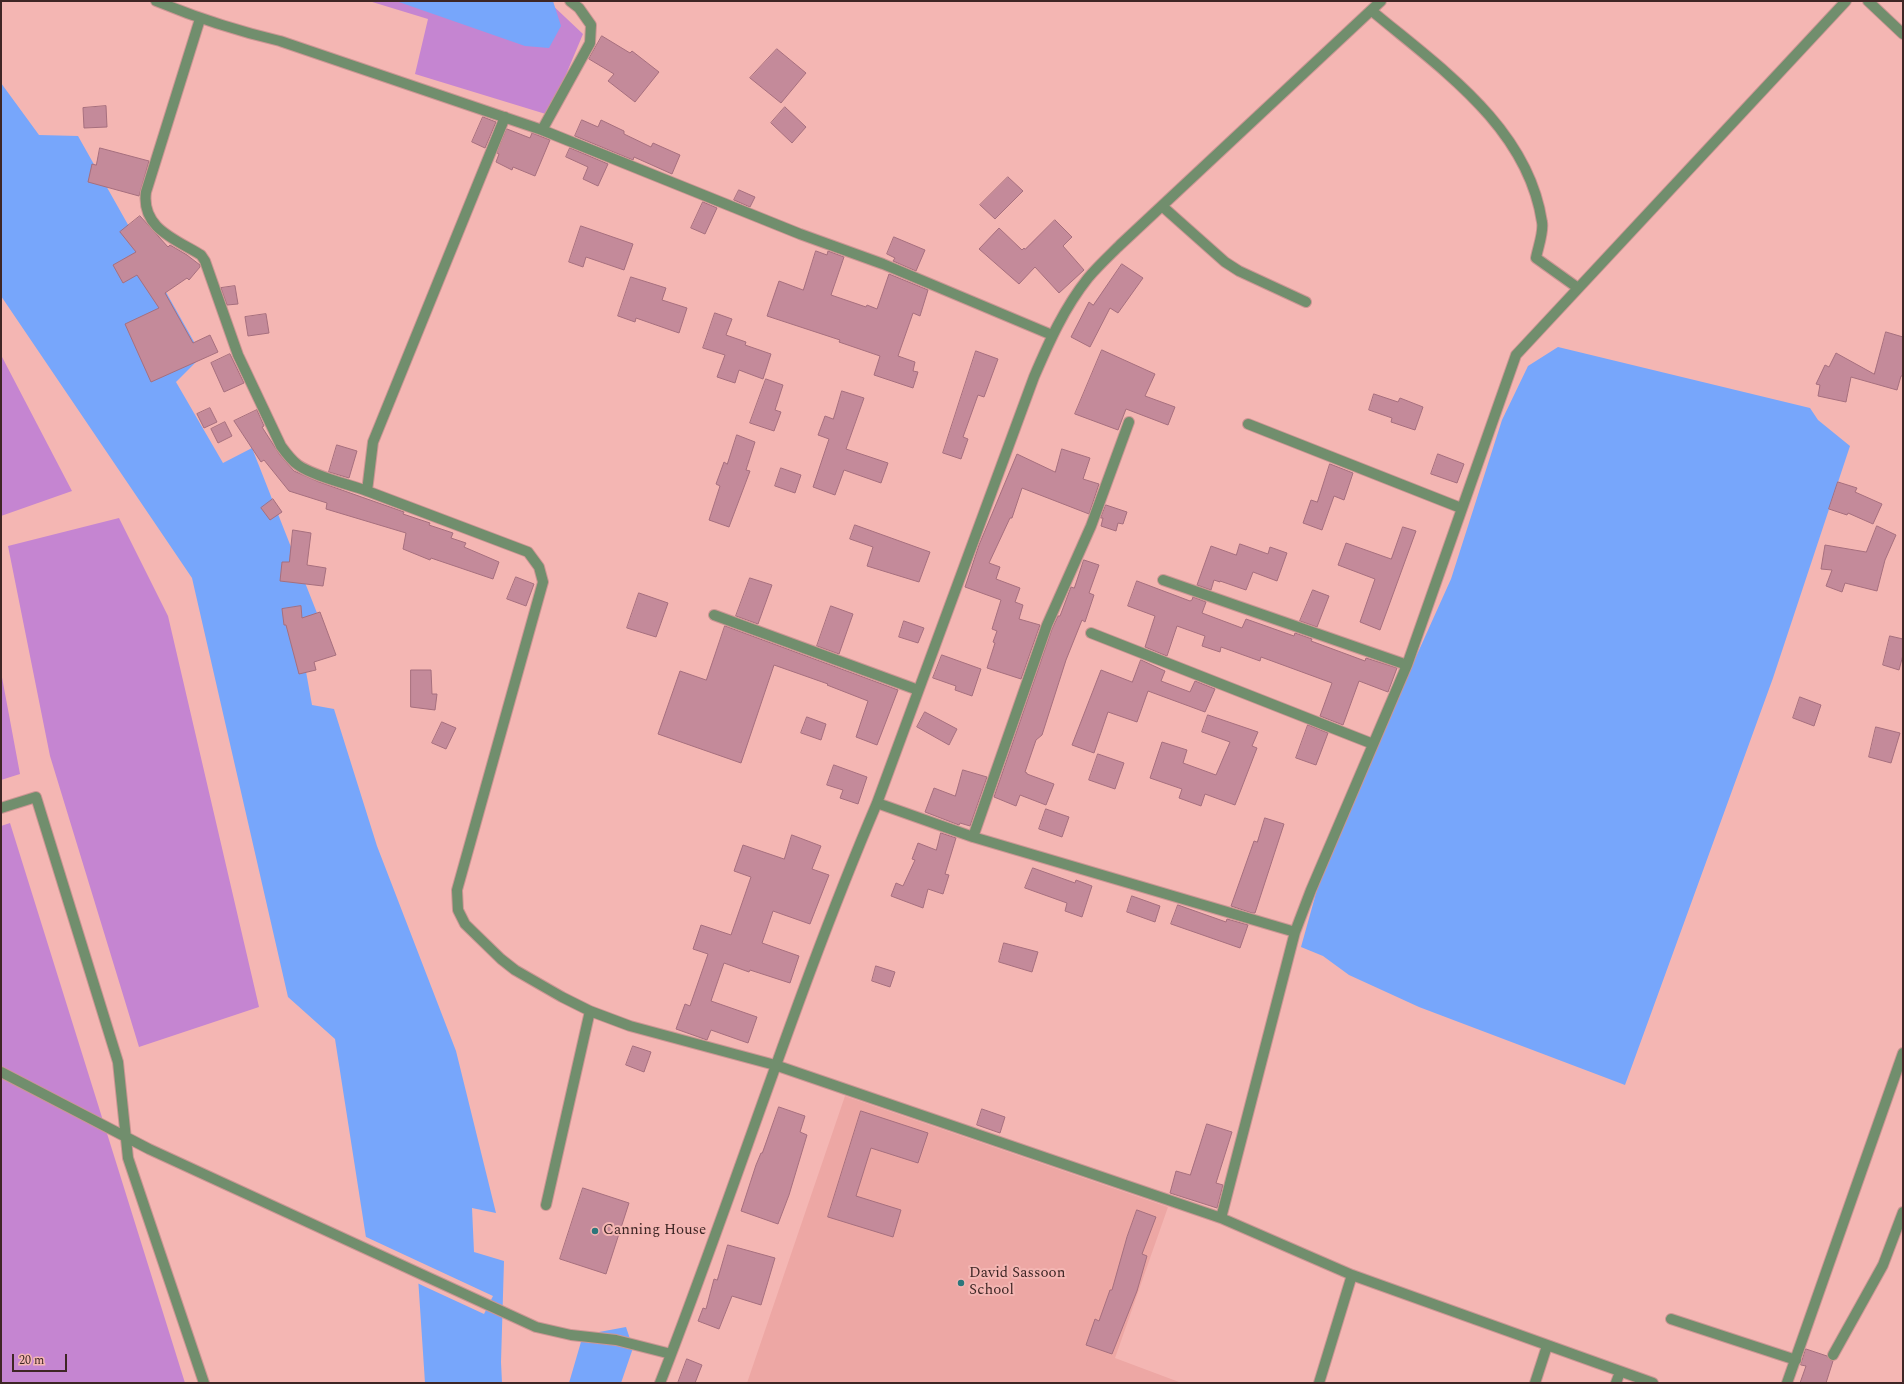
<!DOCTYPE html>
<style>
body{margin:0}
#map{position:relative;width:1904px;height:1384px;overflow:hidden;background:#f4b6b3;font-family:Spectral,serif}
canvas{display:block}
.frame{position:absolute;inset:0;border:2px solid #3e2625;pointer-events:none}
.scale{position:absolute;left:12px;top:1354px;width:55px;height:18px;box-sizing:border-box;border:2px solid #3e2625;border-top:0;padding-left:5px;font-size:12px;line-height:14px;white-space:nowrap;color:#3e2625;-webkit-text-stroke:3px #f4b6b3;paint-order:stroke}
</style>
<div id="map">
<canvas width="1904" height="1384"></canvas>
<div class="frame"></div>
<div class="scale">20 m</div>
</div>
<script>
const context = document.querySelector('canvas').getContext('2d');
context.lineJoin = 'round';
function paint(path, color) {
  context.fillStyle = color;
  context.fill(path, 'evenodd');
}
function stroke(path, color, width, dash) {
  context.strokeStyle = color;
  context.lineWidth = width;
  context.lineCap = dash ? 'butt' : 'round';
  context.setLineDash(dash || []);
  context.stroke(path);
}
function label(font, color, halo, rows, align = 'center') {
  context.font = font + ' Spectral,serif';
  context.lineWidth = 4;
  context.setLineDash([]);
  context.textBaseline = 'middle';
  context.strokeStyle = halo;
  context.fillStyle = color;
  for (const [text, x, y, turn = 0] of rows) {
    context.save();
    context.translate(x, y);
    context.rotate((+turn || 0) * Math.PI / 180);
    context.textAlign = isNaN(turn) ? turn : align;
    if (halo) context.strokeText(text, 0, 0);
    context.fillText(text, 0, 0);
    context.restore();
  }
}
const built = new Path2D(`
 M 845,1096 L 1168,1207 L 1115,1358 L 1179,1382 L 1178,1383 L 747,1383 Z`);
const green = new Path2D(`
 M 369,1 L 548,1 L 583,34 L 549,115 L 415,74 L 428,19 Z
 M 1,355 L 72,491 L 1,516 Z
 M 119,518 L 168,616 L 259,1007 L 139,1047 L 50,756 L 8,546 Z
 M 1,672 L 20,774 L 1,780 Z
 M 10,823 L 185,1383 L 1,1383 L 1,826 Z`);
const water = new Path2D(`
 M 396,1 L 553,1 L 561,26 L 549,48 L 525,46 Z
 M 1,83 L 39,135 L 78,136 L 202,356 L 176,382 L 223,463 L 252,448 L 328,641 L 305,666 L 312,705 L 334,709 L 377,846 L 456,1051 L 496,1213 L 472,1208 L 474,1252 L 504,1261 L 501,1362 L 502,1383 L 425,1383 L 417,1262 L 367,1244 L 335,1039 L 288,997 L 192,578 L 1,296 Z
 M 1558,347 L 1810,408 L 1818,420 L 1850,446 L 1773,678 L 1625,1085 L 1419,1007 L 1349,975 L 1323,956 L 1301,947 L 1318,886 L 1415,659 L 1451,579 L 1502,420 L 1528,366 Z
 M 626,1327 L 633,1348 L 621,1383 L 569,1383 L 583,1335 Z`);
const pier = new Path2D(`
 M 364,1236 L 493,1296 L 484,1314 L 417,1283 L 416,1264 L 366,1246 Z`);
const building = new Path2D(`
 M 602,36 L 630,53 L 632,51 L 659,72 L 635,102 L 608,81 L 614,74 L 589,59 Z
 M 777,49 L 806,73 L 781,103 L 750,78 Z
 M 106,106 L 107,127 L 84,128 L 83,108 Z
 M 785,107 L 806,127 L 792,143 L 771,123 Z
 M 483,117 L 496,122 L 485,148 L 472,142 Z
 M 582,120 L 598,127 L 601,120 L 624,131 L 624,134 L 651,147 L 653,143 L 680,155 L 672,174 L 634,157 L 633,160 L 575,136 Z
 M 507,129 L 530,138 L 532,133 L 550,140 L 535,176 L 513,167 L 512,170 L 496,162 L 499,154 L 497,153 Z
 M 100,148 L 149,161 L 139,196 L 88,182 L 92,164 L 96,165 Z
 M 570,148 L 608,164 L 598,186 L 583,179 L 588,167 L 566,157 Z
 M 1008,177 L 1023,191 L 995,219 L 980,205 Z
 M 739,190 L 755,197 L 750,207 L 734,200 Z
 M 703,202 L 717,208 L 705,234 L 691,228 Z
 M 140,216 L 168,247 L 170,245 L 187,255 L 200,265 L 200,267 L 189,280 L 187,278 L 165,293 L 193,343 L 210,335 L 218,352 L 151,382 L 125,324 L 159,308 L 137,275 L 123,283 L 113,265 L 136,252 L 120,232 Z
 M 1055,220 L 1072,237 L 1063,246 L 1084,270 L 1059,293 L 1035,267 L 1019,284 L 979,249 L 999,228 L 1022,250 L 1024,248 L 1025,249 Z
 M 581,226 L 633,244 L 624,270 L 586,257 L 583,267 L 569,262 Z
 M 894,237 L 925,250 L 916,271 L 893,261 L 895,258 L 887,254 Z
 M 816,251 L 827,255 L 828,251 L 844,257 L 831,295 L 866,307 L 867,305 L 877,309 L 889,274 L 928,290 L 920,316 L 913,313 L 898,356 L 915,362 L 913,371 L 918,372 L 913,388 L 874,375 L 880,356 L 839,342 L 840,340 L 767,316 L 779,281 L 803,290 Z
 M 1122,264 L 1143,278 L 1118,313 L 1110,308 L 1090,347 L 1071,337 L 1089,302 L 1093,305 Z
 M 631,277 L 666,288 L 662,300 L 687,308 L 679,333 L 636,318 L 635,322 L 618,316 Z
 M 235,286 L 238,304 L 227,305 L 221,288 Z
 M 715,313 L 732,319 L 726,335 L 746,342 L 745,345 L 771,354 L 763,379 L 739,370 L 735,383 L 717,377 L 725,355 L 703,348 Z
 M 266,314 L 269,333 L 248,336 L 245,317 Z
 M 1886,332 L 1903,337 L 1903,376 L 1901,376 L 1897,390 L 1851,377 L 1846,402 L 1818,396 L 1820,385 L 1816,384 L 1825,365 L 1829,367 L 1836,353 L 1874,374 Z
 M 1102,350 L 1155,374 L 1145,396 L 1175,407 L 1168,425 L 1126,409 L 1118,430 L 1075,414 Z
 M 976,351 L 998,359 L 984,397 L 978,395 L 963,437 L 968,439 L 961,459 L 943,453 Z
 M 230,354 L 244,383 L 224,392 L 211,363 Z
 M 766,379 L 783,385 L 775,410 L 781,412 L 774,431 L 750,423 Z
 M 842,391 L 864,398 L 846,449 L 888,463 L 881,483 L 844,470 L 835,495 L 813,487 L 829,439 L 818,435 L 825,416 L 833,419 Z
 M 1374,394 L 1398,402 L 1400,398 L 1423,407 L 1415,430 L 1391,422 L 1392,418 L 1369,410 Z
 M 210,408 L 217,422 L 204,428 L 197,414 Z
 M 257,410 L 264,426 L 262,427 L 280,455 L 294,471 L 319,482 L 404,512 L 403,514 L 430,523 L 429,525 L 453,533 L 451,538 L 466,543 L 464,547 L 499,562 L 493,579 L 431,558 L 430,560 L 403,549 L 406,533 L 326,509 L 327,503 L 289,491 L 264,460 L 261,462 L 234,421 Z
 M 225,422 L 232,436 L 218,443 L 211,429 Z
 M 737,435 L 755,442 L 746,470 L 750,471 L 729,527 L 709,520 L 720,486 L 716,484 L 724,462 L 727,464 Z
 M 337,445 L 357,451 L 349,478 L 329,472 Z
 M 1062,449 L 1090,458 L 1083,479 L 1099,484 L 1089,514 L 1022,488 L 1012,518 L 1010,518 L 989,563 L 1000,567 L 996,579 L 1020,588 L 1015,602 L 1023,605 L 1019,619 L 1040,625 L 1021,679 L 987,668 L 995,643 L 993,642 L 997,631 L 992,629 L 1001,600 L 965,587 L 979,545 L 1017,454 L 1055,472 Z
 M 1438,454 L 1464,464 L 1457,483 L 1431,474 Z
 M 1330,464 L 1353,473 L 1344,500 L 1334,496 L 1322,530 L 1303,523 L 1311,500 L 1317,502 Z
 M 781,468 L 801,475 L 795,493 L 775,486 Z
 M 1838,482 L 1857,488 L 1855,492 L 1882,504 L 1873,524 L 1848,513 L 1847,515 L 1829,509 Z
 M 273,499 L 282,512 L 270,520 L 261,508 Z
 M 1106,505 L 1127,512 L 1123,524 L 1118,523 L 1116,531 L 1101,526 L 1103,518 L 1101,518 Z
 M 855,525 L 930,552 L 919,582 L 867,566 L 873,547 L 850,539 Z
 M 1877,526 L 1896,535 L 1885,560 L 1877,591 L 1845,583 L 1842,592 L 1826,586 L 1832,570 L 1821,569 L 1825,545 L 1866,552 Z
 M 1403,527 L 1416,531 L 1380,630 L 1360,622 L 1375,579 L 1338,565 L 1346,543 L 1391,559 Z
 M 293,530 L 311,533 L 307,565 L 326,568 L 323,586 L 280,581 L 282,562 L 289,562 Z
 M 1240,544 L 1268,554 L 1270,547 L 1287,553 L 1277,581 L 1253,572 L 1246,590 L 1220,581 L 1220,582 L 1214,580 L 1211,590 L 1197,585 L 1211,546 L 1236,555 Z
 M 1084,560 L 1099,565 L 1089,593 L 1094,595 L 1085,622 L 1082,620 L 1066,660 L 1042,735 L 1036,740 L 1025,772 L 1027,773 L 1027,774 L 1054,784 L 1046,805 L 1020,795 L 1016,806 L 994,797 L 1052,629 L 1058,616 L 1060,616 L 1071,587 L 1074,588 Z
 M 516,577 L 534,584 L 526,606 L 507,599 Z
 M 750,578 L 772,585 L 758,624 L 736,616 Z
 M 1137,581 L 1190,601 L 1192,600 L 1193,597 L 1206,602 L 1202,613 L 1242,628 L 1246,619 L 1294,636 L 1295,633 L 1312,639 L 1311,641 L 1365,661 L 1366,658 L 1397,668 L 1388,692 L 1359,681 L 1343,725 L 1320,716 L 1332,683 L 1261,657 L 1260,661 L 1221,647 L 1220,652 L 1202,646 L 1205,636 L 1177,626 L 1167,656 L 1145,647 L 1155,616 L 1128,606 Z
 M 1313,590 L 1329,596 L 1317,627 L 1300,621 Z
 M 639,593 L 668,603 L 656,637 L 627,628 Z
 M 301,606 L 302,618 L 320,612 L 336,655 L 314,662 L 316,670 L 299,674 L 286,625 L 284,625 L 282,609 Z
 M 831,606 L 853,614 L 839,654 L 817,646 Z
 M 904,621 L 924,628 L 918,643 L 899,637 Z
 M 725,626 L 898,690 L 877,745 L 856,737 L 868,701 L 827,685 L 828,684 L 774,665 L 741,763 L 658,734 L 680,671 L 706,680 Z
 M 1890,636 L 1903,639 L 1903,655 L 1899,670 L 1883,665 Z
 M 942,655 L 981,669 L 972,696 L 955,690 L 956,686 L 933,678 Z
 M 1141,660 L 1165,671 L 1161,681 L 1190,692 L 1195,681 L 1215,689 L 1205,712 L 1148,691 L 1137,722 L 1108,712 L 1094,753 L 1072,745 L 1101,670 L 1132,682 Z
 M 411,670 L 431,670 L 432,694 L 437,694 L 435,710 L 411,707 Z
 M 1800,697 L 1821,705 L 1814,726 L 1793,718 Z
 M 925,712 L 957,729 L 949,745 L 917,727 Z
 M 1208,715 L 1258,732 L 1252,746 L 1257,748 L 1235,805 L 1205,794 L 1201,806 L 1179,798 L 1182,789 L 1150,778 L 1162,742 L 1187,750 L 1183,763 L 1216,775 L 1230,742 L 1202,732 Z
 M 807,717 L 826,724 L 821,740 L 801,733 Z
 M 442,722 L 456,728 L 446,749 L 432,743 Z
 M 1308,725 L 1328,733 L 1316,765 L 1296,758 Z
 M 1876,727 L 1900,733 L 1891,763 L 1869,757 Z
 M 1098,754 L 1124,763 L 1115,789 L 1089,780 Z
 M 834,765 L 867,777 L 858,804 L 840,798 L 843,790 L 827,785 Z
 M 963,770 L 987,777 L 970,826 L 960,823 L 959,825 L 925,812 L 934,788 L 955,796 Z
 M 1046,809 L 1069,817 L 1062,837 L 1039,829 Z
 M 1265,818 L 1284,824 L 1255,913 L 1252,913 L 1231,906 L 1254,841 L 1257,842 Z
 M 941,833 L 956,838 L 945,874 L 949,875 L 943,894 L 928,889 L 923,908 L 891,896 L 896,883 L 903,886 L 915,860 L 912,859 L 918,843 L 936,850 Z
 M 792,835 L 821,846 L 812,869 L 829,875 L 810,924 L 773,911 L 762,943 L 799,956 L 790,983 L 750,970 L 749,972 L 724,963 L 711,1001 L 757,1017 L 748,1043 L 711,1030 L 707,1040 L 676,1029 L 685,1004 L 690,1006 L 708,954 L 693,949 L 701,925 L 731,935 L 751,877 L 734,871 L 743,845 L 784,859 Z
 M 1033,868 L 1075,883 L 1076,880 L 1092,886 L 1082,917 L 1065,911 L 1067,903 L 1025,888 Z
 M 1132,896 L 1160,906 L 1155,922 L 1127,912 Z
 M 1178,905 L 1226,922 L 1227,919 L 1248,925 L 1240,948 L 1171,924 Z
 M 1004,943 L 1038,952 L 1032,972 L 999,962 Z
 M 876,966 L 895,972 L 890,987 L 872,981 Z
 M 633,1046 L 651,1052 L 644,1072 L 626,1065 Z
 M 779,1107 L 805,1116 L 800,1132 L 807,1135 L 789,1195 L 778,1224 L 741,1211 L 756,1165 L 761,1153 L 762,1153 Z
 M 982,1109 L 1005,1117 L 1000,1133 L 977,1125 Z
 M 861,1111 L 928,1133 L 918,1163 L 871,1148 L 856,1196 L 901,1210 L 893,1237 L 828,1217 Z
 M 1207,1124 L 1232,1132 L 1216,1183 L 1223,1185 L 1217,1208 L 1170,1193 L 1176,1171 L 1190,1175 Z
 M 583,1188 L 629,1203 L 606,1274 L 560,1259 Z
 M 1137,1210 L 1156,1217 L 1142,1254 L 1147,1256 L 1137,1291 L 1112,1354 L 1086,1345 L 1095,1319 L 1099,1321 L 1110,1290 L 1112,1290 L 1127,1237 Z
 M 728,1245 L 775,1258 L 761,1305 L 732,1296 L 719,1329 L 698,1321 L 703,1308 L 706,1309 L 714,1279 L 717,1280 Z
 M 1806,1349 L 1827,1356 L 1830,1360 L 1833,1361 L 1826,1383 L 1800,1383 L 1806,1366 L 1801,1365 Z
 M 687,1359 L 702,1365 L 695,1383 L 678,1383 Z`);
const minor = new Path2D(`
 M 156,1 C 197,18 237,31 280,41 L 542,130
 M 570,1 L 579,8 L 591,25 L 590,43 L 542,130 L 800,234 L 883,264 L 1052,335
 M 1868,1 L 1903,34
 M 1372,11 C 1440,68 1528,127 1542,222 C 1544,232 1538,247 1536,258 L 1578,288
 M 200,19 L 146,192 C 141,228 175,239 201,255 L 205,261 L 238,355 L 281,446 C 286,453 291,460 298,465 C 313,476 348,484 367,491
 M 505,117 L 373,442 L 367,491 L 528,552 L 539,567 L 543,582 L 457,890 L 458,910 L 465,924 L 501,959 L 515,970 L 562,997 L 590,1011 L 630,1026 L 775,1065 L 1221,1218 L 1352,1275 L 1653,1383
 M 1162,206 L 1225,262 L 1239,271 L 1306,302
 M 1248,424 L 1461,508
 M 1163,580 L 1407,665
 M 714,615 L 918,690
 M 1091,633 L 1373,744
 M 877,803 L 973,837 L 1295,932
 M 1,808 L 36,797 L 118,1062 L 128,1158 L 204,1383
 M 973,837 L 1047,625 L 1091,526 L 1129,422
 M 1,1072 L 149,1149 L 536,1327 L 571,1335 L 616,1340 L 671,1354
 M 546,1205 L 590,1011
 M 1221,1218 L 1295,932 L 1311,890 L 1407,665 L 1516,355 L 1846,1
 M 1671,1319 L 1796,1360
 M 1833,1355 L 1883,1265 L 1903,1212
 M 660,1383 C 735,1191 796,993 877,803 L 1034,377 C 1049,342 1064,308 1088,278 C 1098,266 1110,255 1120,245 L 1381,1
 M 1319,1383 L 1352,1275
 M 1535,1383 L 1547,1346
 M 1616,1383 L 1620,1372
 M 1787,1383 L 1903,1053`);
const markers = [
 [595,1231,4,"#2c767b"],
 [961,1283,4,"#2c767b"]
];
const poiNames = [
 ["Canning House",603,1231],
 ["David Sassoon",969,1274],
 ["School",969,1291]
];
paint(built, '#eda7a4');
paint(green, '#c585d1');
paint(water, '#77a6fb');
paint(pier, '#f4b6b3');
paint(building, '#c48a9a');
stroke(building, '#a66f7e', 1);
stroke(minor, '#cc9694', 12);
stroke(minor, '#718e6d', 10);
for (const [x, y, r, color] of markers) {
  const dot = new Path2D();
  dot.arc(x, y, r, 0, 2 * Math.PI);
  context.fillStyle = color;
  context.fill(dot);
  stroke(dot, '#f4b6b3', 1.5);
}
label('15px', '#3e2625', '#f4b6b3', poiNames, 'left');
</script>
